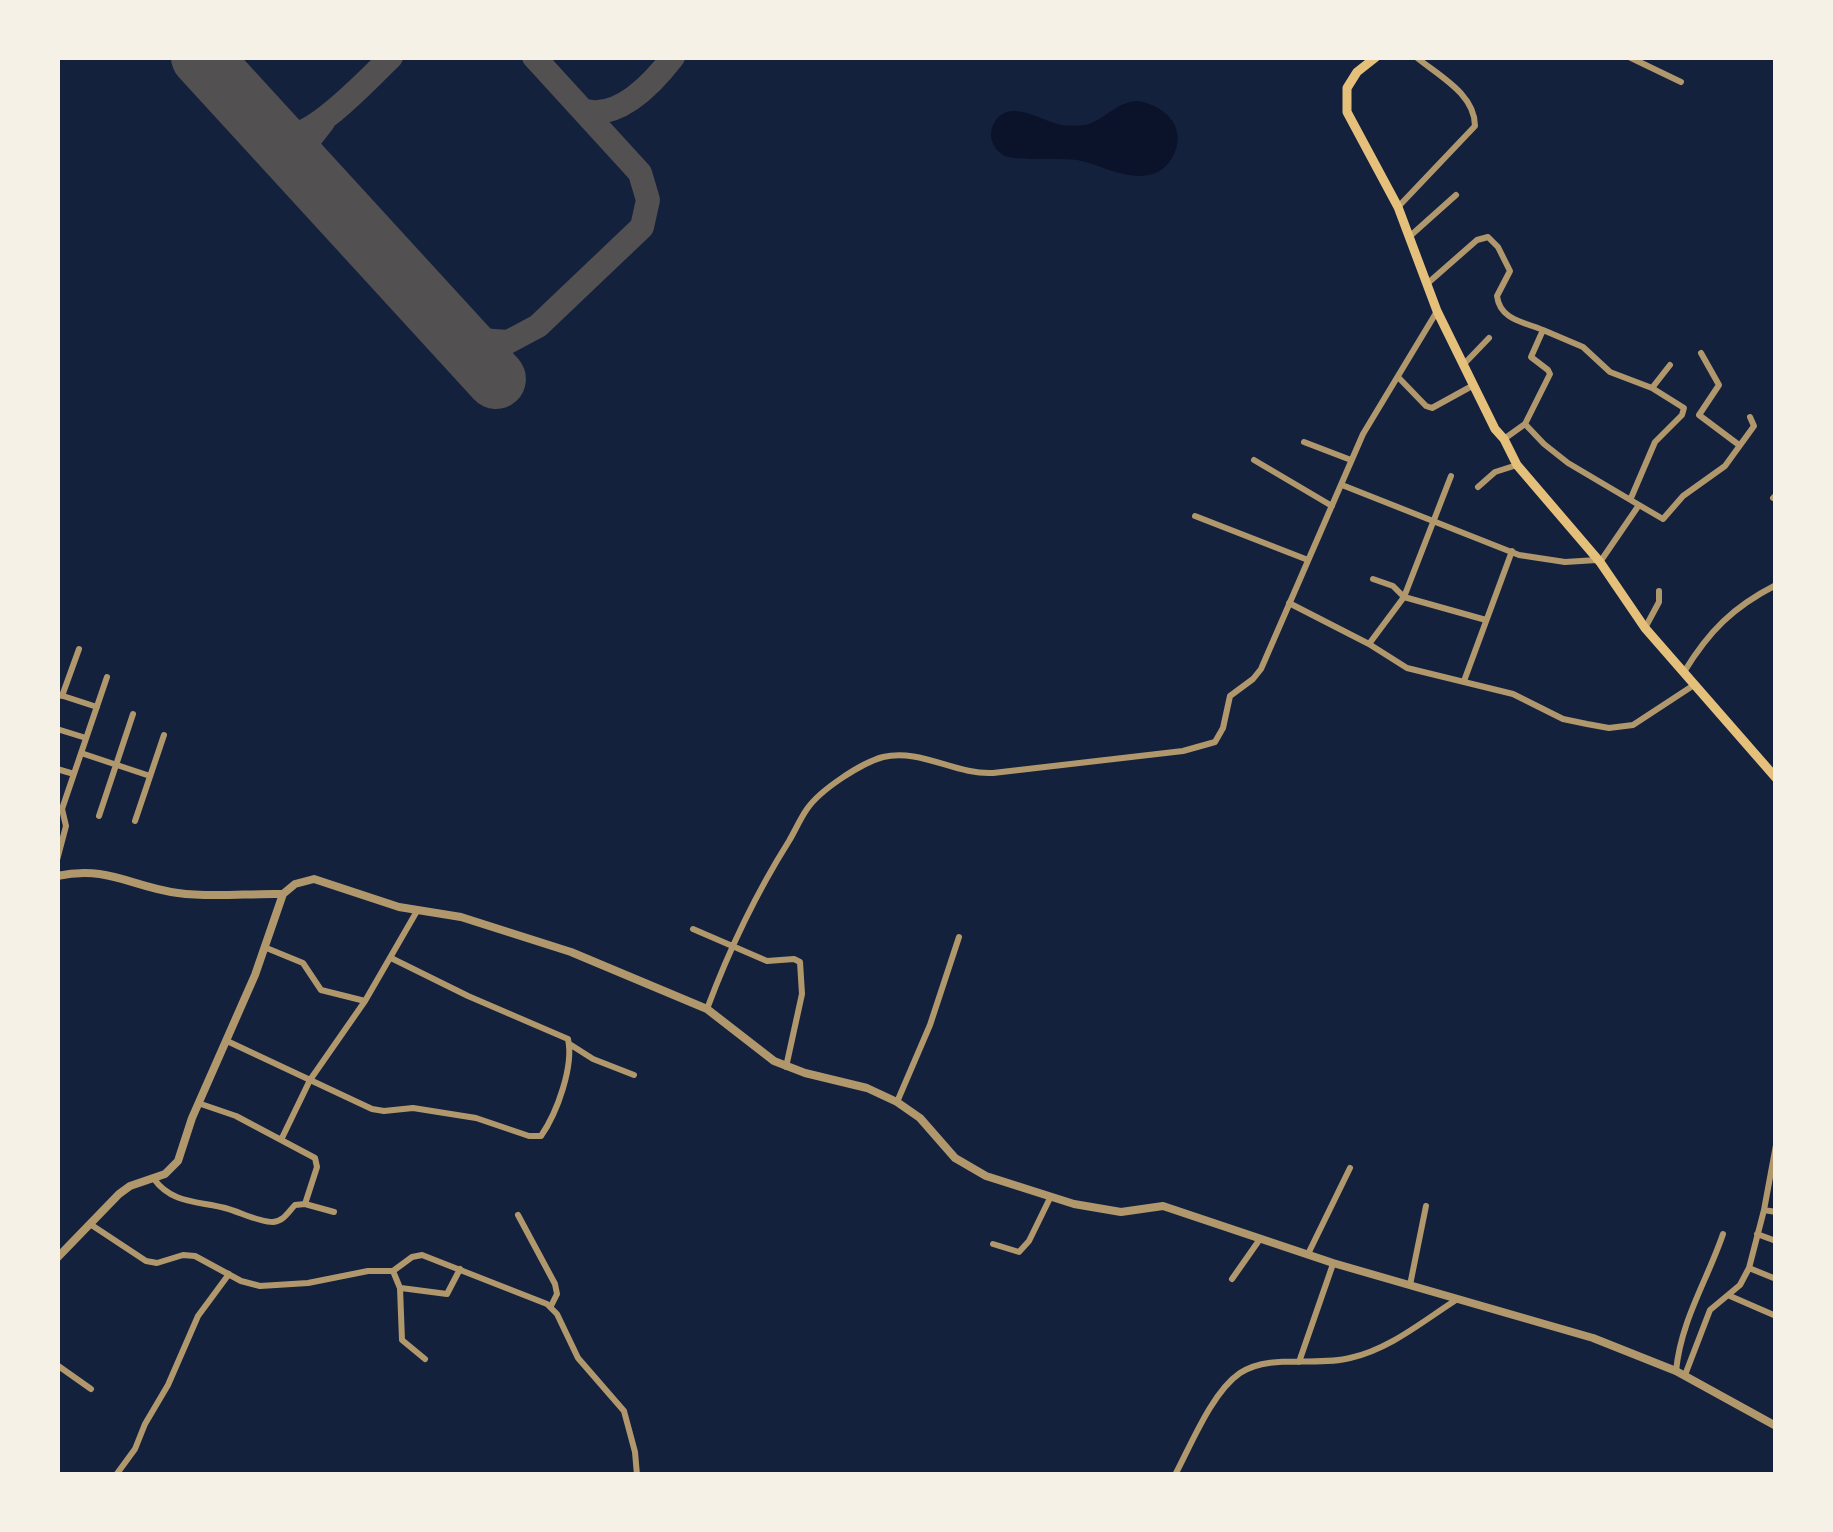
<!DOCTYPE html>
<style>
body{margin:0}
#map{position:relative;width:1833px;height:1532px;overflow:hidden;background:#14213d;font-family:Helvetica,sans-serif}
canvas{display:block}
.frame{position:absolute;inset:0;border:60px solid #f6f1e7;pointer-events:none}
</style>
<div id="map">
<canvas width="1833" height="1532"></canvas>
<div class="frame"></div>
</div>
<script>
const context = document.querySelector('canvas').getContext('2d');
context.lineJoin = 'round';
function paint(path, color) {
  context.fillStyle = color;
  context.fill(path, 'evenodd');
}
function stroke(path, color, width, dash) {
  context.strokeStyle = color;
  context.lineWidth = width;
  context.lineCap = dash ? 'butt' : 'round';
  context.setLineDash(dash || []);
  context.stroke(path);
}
const water = new Path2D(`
 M 1138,101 C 1163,105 1186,125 1175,152 C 1171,161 1166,168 1158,172 C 1131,184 1103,165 1077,160 C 1059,157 1016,162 1003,155 C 998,152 994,147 992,141 C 990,135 991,129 994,123 C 1009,97 1041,121 1061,125 C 1069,126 1082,126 1089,124 C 1108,117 1116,102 1138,101 Z`);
const taxiway = new Path2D(`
 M 249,109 C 261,119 273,133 290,134 C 316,136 371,76 391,57
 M 585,111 C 620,119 653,83 673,57
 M 316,182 L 303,157 L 309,140 L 323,122
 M 433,310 L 459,331 L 480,340 L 508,342 L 538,326 L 642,227 L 648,200 L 640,173 L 534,57`);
const runway = new Path2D(`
 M 201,57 L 496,379`);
const minor = new Path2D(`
 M 1629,57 L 1681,82
 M 1399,206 L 1475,126 C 1475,94 1439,76 1416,57
 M 1409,237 L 1456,195
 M 1428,283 L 1477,240 L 1488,237 L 1498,247 L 1510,271 L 1497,296 C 1500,320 1524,322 1543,330
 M 1701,353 L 1719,385 L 1699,415 L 1739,445
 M 1464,364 L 1489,338
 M 1398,377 L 1426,406 L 1432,408 L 1472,386
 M 1652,388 L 1670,365
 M 1504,439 L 1525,424
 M 1304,442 L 1351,460
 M 1254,460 L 1332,506
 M 1342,485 L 1519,555 L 1565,562 L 1597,560
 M 1478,487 L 1495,472 L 1517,465
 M 1773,498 L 1776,495
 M 1639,505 L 1663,519 L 1683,496 L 1725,466 L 1754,426 L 1750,417
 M 1195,516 L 1308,560
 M 1600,562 L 1639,505 L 1568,463 L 1544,444 L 1525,424 L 1550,374 L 1548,370 L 1531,357 L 1543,330 L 1583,347 L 1610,372 L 1652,388 L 1684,408 L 1682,415 L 1655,442 L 1631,498
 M 1373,579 L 1393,586 L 1404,597 L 1486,620
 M 1289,603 L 1369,644 L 1407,668 L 1513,694 L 1563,719 L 1587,724 L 1609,728 L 1633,725 L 1694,685
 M 1645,628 L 1659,602 L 1659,591
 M 1369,644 L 1404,597 L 1451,476
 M 1684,672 C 1709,631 1733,607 1776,585
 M 1464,681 L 1512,551
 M 57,694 L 97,707
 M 62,696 L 79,649
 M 57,729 L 86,738
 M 81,753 L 150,776
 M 57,769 L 74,774
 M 99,816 L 133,714
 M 135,821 L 164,735
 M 57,860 L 66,826 L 62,809 L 107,677
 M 693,929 L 767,961 L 794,959 L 800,962 L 802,994 L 786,1067
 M 264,947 L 303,963 L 321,990 L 365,1001 L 310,1080 L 281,1140
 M 365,1001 L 417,911
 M 707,1009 C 729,950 755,895 789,841 C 795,831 800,819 807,809 C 820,790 861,763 883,757 C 920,748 956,775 993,773 L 1183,751 L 1215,742 L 1223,728 L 1230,696 L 1253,679 L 1261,669 L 1363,434 L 1436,313
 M 227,1041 L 372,1109 L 384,1111 L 413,1108 L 476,1118 L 529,1136 L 541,1136 C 557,1113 574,1066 568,1039 L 468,996 L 391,958
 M 571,1045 L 593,1059 L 634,1075
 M 897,1102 L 930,1025 L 959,937
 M 198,1103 L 236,1116 L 315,1158 L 317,1167 L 305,1204
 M 154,1179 C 172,1204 199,1201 225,1208 C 240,1212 258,1222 273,1222 C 284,1221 288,1212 295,1205 L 305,1204 L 334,1212
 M 1764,1210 L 1776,1212
 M 518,1215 L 555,1284 L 557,1294 L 551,1306
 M 90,1224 L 146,1261 L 157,1263 L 183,1255 L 195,1256 L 241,1281 L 260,1286 L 308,1283 L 368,1271 L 393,1271 L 412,1257 L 422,1255 L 547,1304 L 557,1314 L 578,1358 L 624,1411 L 635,1452 L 637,1475
 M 1757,1234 L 1776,1241
 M 993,1244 L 1019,1252 L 1029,1241 L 1050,1198
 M 1308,1254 L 1350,1168
 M 1749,1268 L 1776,1279
 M 393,1271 L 400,1288 L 402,1340 L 425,1359
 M 1232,1279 L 1260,1239
 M 1410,1285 L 1426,1206
 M 401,1288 L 447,1294 L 460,1269
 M 1730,1296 L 1776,1316
 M 1299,1362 L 1333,1264
 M 57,1365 L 91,1389
 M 1676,1371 C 1681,1320 1707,1281 1723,1234
 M 1685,1375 L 1710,1310 L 1740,1285 L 1749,1268 L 1764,1210 L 1776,1145
 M 116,1475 L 135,1449 L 145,1424 L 168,1385 L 198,1316 L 229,1274
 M 1175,1475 C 1191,1445 1212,1392 1240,1373 C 1270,1353 1316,1367 1350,1358 C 1390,1349 1423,1321 1456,1300`);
const tertiary = new Path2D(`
 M 57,876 C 109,865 131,887 178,893 C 212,898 248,893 283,894
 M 57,1258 L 119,1194 L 130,1186 L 165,1174 L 178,1161 L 192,1118 L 255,975 L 283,894 L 295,884 L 314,879 L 399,907 L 461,917 L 571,952 L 707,1009 L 774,1061 L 805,1073 L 867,1088 L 897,1102 L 920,1118 L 955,1158 L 986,1176 L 1074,1204 L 1121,1212 L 1163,1206 L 1333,1263 L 1593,1338 L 1676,1371 L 1776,1426`);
const primary = new Path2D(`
 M 1376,57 L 1357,72 L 1347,88 L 1347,112 L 1398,207 L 1437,311 L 1495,429 L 1504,439 L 1517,465 L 1600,562 L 1645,628 L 1776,778`);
paint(water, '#0b132b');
stroke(taxiway, '#525050', 24);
stroke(runway, '#525050', 60);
stroke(minor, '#b1986c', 6);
stroke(tertiary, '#b1986c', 8);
stroke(primary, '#e5c07b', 9);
</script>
